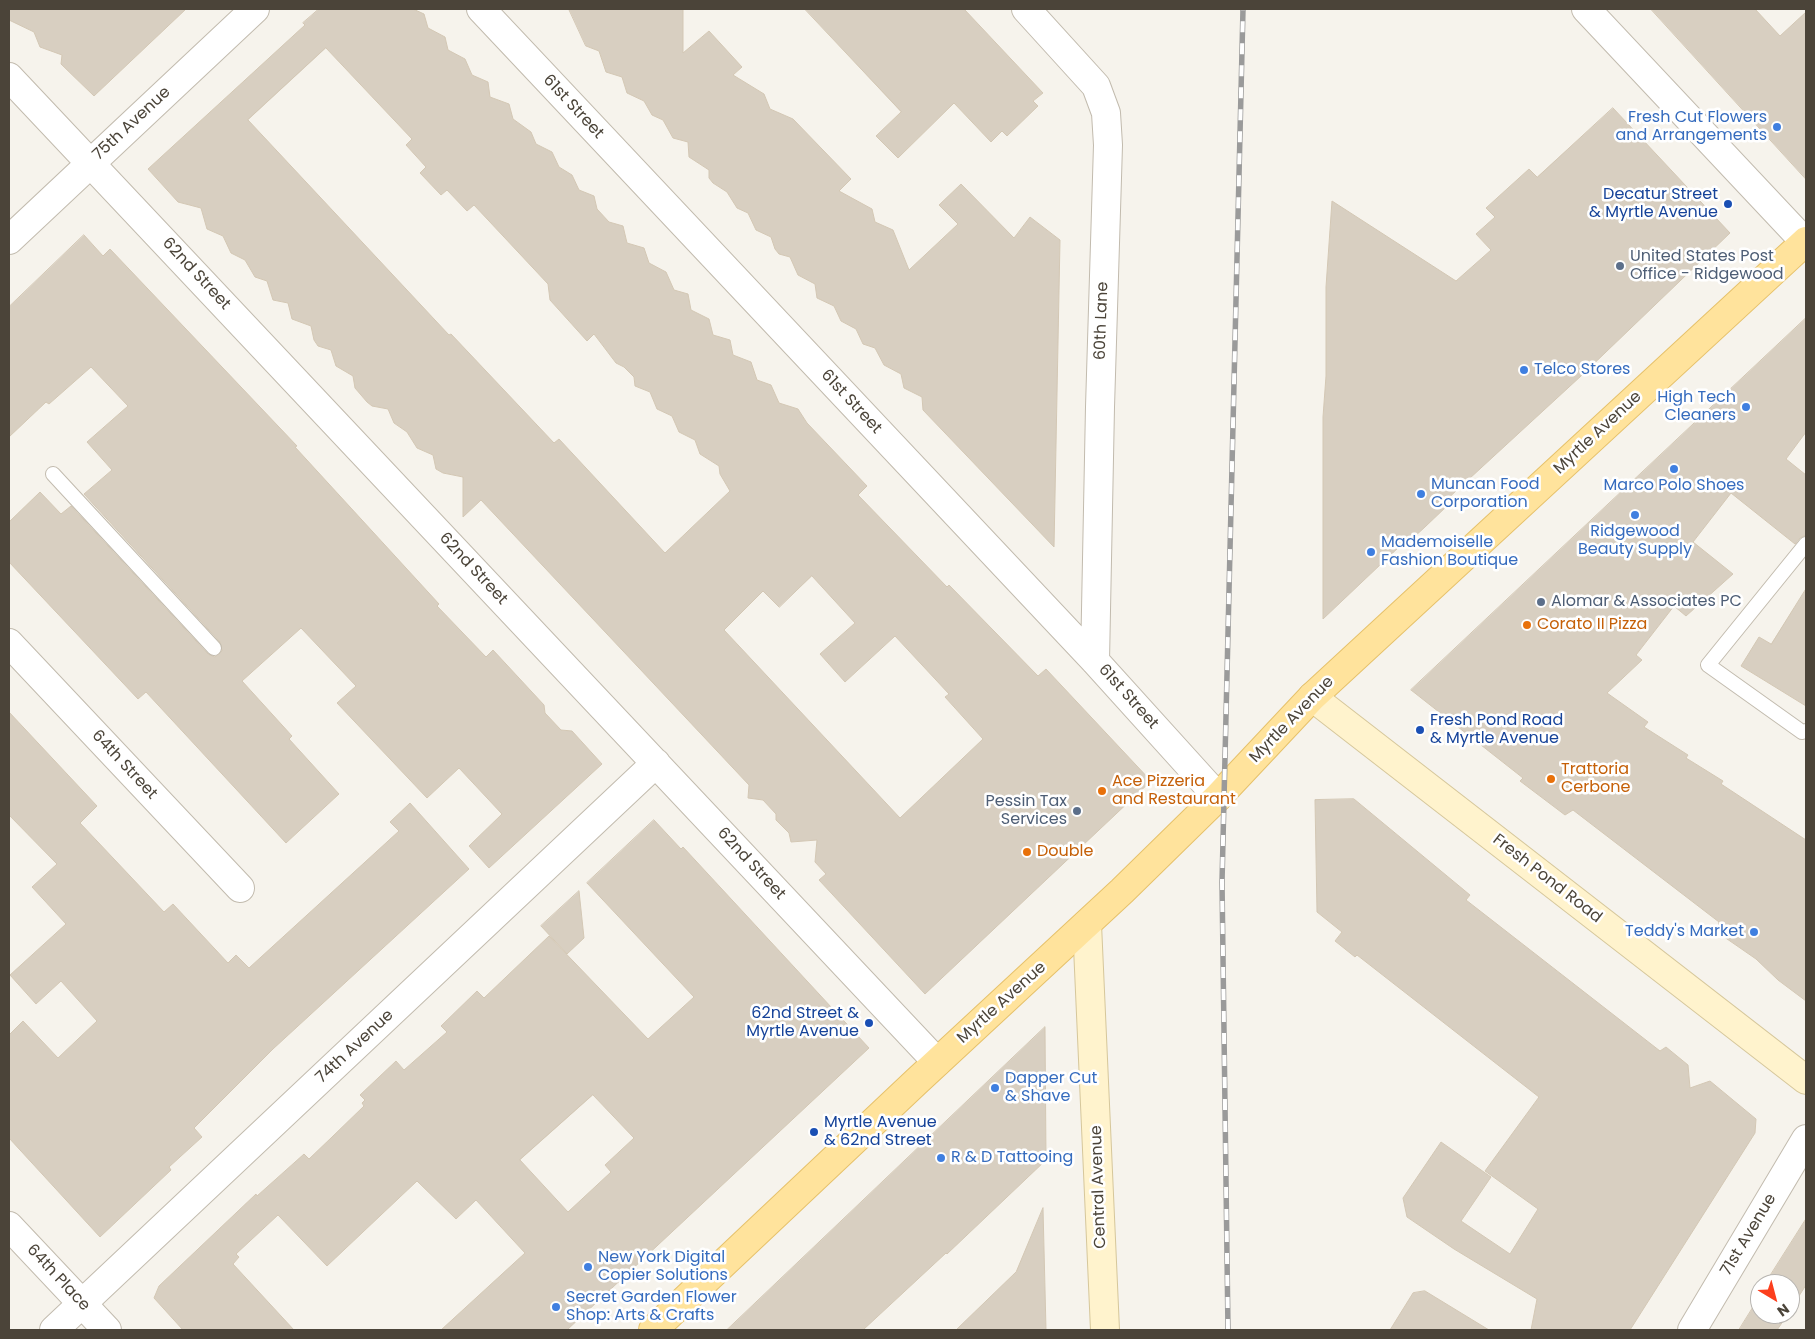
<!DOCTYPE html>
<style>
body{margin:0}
#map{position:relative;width:1815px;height:1339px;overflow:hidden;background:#f6f3ec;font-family:Poppins,sans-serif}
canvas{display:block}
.frame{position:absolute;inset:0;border:10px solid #4b4439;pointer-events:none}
.north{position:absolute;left:1750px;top:1274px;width:50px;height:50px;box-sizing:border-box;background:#fff;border:1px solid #b7b4b0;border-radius:50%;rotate:143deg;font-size:14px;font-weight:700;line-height:20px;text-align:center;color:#4b4439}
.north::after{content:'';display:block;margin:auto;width:18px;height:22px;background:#fc3f1d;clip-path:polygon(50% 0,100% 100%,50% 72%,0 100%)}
</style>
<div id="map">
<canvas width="1815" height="1339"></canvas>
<div class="frame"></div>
<div class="north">N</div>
</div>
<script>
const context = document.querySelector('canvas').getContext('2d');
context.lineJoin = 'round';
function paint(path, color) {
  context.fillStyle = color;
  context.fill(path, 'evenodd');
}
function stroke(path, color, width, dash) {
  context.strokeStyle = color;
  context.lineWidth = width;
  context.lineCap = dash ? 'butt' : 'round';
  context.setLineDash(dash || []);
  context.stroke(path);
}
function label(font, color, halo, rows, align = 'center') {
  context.font = font + ' Poppins,sans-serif';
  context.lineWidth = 5;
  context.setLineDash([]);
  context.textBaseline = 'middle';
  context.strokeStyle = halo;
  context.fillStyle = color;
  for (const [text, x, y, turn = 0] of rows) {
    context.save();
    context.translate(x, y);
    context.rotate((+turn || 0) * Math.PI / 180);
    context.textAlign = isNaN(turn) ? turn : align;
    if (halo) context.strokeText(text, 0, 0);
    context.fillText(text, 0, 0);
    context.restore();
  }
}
const building = new Path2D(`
 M 9,9 L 186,9 L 94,96 L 61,64 L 62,55 L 40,47 L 34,32 L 9,20 Z
 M 319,9 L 413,9 L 424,14 L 428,28 L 445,37 L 448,50 L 465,59 L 472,75 L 488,82 L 490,97 L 509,104 L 513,119 L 531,132 L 536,144 L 552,152 L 559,167 L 572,175 L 579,190 L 594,196 L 597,209 L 609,222 L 623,226 L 627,243 L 644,248 L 649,263 L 666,272 L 674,290 L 688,294 L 691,310 L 709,319 L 713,335 L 730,340 L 733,355 L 751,362 L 757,380 L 771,385 L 779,403 L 798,409 L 807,423 L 867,486 L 858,495 L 947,587 L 949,585 L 1038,676 L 1046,669 L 1151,781 L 925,994 L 819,880 L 826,874 L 815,862 L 817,840 L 791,842 L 789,833 L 776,820 L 776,814 L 763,800 L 748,798 L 749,785 L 481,500 L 463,517 L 463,477 L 443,473 L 436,469 L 433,455 L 417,448 L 407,432 L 394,423 L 388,409 L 372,406 L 367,402 L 355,388 L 353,376 L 336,366 L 331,350 L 318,346 L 314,340 L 311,326 L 292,319 L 288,303 L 273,300 L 267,281 L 255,277 L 245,260 L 231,253 L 223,236 L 207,229 L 201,208 L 178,202 L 148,169 L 305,25 L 303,23 ZM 326,48 L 412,139 L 406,145 L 426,167 L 420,173 L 441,195 L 447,190 L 467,211 L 474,205 L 548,284 L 550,300 L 587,341 L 594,334 L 616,363 L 624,367 L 634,377 L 635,386 L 650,392 L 657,409 L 672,416 L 679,432 L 695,440 L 700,454 L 719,466 L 720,474 L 730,491 L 665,553 L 559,439 L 554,443 L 451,334 L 449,335 L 248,120 ZM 812,576 L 855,623 L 820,654 L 845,682 L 895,636 L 949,694 L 945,697 L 983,739 L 900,818 L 724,630 L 763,591 L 779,607 Z
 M 569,9 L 683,9 L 683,53 L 709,31 L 742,67 L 733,75 L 764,94 L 770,109 L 793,119 L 851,179 L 839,191 L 872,209 L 875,222 L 893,230 L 909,270 L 958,224 L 939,205 L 961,184 L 1014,238 L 1030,217 L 1060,240 L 1054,547 L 923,410 L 922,397 L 904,388 L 901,374 L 884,365 L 875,348 L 863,344 L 856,329 L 841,321 L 834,306 L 817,298 L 815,284 L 798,275 L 790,257 L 779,254 L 775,249 L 771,237 L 756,230 L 748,213 L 737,208 L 727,192 L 713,183 L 709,178 L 709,170 L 689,157 L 688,142 L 673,138 L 663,120 L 652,115 L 644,101 L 627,93 L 622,77 L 606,72 L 599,51 L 586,46 Z
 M 805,9 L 964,9 L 1043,93 L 1033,101 L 1038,106 L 1007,136 L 1002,131 L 991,142 L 954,103 L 898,158 L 876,136 L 901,112 Z
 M 1651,9 L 1755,9 L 1780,36 L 1806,12 L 1806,179 Z
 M 1613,108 L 1730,233 L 1581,376 L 1444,502 L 1447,506 L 1425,527 L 1402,548 L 1400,546 L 1323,619 L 1323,417 L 1326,376 L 1326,287 L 1332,201 L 1456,281 L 1491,250 L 1476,234 L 1495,217 L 1486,208 L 1529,169 L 1537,177 Z
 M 84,235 L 103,256 L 110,249 L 297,446 L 295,447 L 439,604 L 437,606 L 486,657 L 493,650 L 544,705 L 545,713 L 561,730 L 572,731 L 602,764 L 489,868 L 469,846 L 502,814 L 459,768 L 427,798 L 337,703 L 356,686 L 301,628 L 242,681 L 292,736 L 289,739 L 339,794 L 286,843 L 146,692 L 138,699 L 9,562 L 9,522 L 40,492 L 61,514 L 71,506 L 208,654 L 215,657 L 222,651 L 220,642 L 84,494 L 112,470 L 87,442 L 128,406 L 91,367 L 49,404 L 46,402 L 9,437 L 9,307 Z
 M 1806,318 L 1806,432 L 1786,459 L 1806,475 L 1806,535 L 1800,538 L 1795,544 L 1731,493 L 1693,542 L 1733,574 L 1686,616 L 1674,606 L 1636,655 L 1642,660 L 1607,693 L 1648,722 L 1644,727 L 1688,755 L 1686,758 L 1723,781 L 1721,784 L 1806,840 L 1806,1001 L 1778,980 L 1756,959 L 1717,932 L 1719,922 L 1573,810 L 1565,815 L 1520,781 L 1523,778 L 1411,690 Z
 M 1806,589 L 1806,706 L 1741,666 L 1759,637 L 1771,644 Z
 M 9,712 L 97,806 L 80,823 L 164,912 L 173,904 L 228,963 L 236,955 L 249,968 L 399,831 L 390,822 L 410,803 L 469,869 L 273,1049 L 194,1128 L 202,1137 L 169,1167 L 171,1170 L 100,1237 L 9,1138 L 9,1035 L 23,1021 L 58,1058 L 97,1021 L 61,981 L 36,1004 L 10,975 L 66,924 L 32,887 L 57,864 L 9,815 Z
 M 1354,799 L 1470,895 L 1466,900 L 1660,1051 L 1666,1047 L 1688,1065 L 1690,1088 L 1710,1081 L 1756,1119 L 1755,1133 L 1630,1330 L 1531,1330 L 1537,1299 L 1454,1249 L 1407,1217 L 1403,1198 L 1441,1142 L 1491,1177 L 1461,1221 L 1510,1254 L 1538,1209 L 1485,1171 L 1539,1097 L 1357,955 L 1355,957 L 1335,941 L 1342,932 L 1317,912 L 1315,800 Z
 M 654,820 L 681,849 L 683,847 L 869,1048 L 567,1330 L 441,1330 L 525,1253 L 476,1200 L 456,1219 L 417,1181 L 327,1266 L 278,1215 L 236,1254 L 239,1257 L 233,1264 L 294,1330 L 183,1330 L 154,1298 L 159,1286 L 256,1194 L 257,1196 L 304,1154 L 309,1159 L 332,1137 L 364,1106 L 362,1103 L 365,1100 L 360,1095 L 396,1061 L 404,1070 L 447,1032 L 441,1026 L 477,991 L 484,998 L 549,936 L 648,1039 L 694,997 L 587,883 ZM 593,1095 L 634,1138 L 605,1165 L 611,1172 L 568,1212 L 520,1160 Z
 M 579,891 L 584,938 L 567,954 L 541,926 Z
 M 1045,1027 L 1046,1160 L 947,1254 L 946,1253 L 863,1330 L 727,1330 Z
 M 1043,1208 L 1046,1330 L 956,1330 L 1016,1272 Z
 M 1806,1219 L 1806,1285 L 1790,1310 L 1790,1284 L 1765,1284 Z
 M 1425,1291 L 1489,1330 L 1390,1330 L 1413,1293 Z
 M 1760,1296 L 1760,1314 L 1788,1314 L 1777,1330 L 1739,1330 Z`);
const service = new Path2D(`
 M 53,474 L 214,648
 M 1806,544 L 1708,665 L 1802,732 L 1806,731`);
const minor = new Path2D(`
 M 481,9 L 1095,661 L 1218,797
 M 1026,9 L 1096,86 L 1106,113 L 1108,145 L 1100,407 L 1095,661
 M 1586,9 L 1805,242
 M 9,77 L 937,1062
 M 9,240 L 255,9
 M 9,643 L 240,888
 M 9,1226 L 107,1330
 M 54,1330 L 656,763
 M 1692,1330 L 1806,1139`);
const secondary = new Path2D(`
 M 1312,697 L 1806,1080
 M 1087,924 L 1105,1330`);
const primary = new Path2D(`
 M 653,1330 L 917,1081 L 1122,891 L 1218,797 L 1312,697 L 1806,241`);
const rail = new Path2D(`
 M 1228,1330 L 1222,882 L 1243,9`);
const markers = [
 [1777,127,5,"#3f7fe0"],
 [1728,204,5,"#1a4fb4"],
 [1620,266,5,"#5c6f8a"],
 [1524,370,5,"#3f7fe0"],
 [1746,407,5,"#3f7fe0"],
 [1674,469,5,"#3f7fe0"],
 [1421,494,5,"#3f7fe0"],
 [1635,515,5,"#3f7fe0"],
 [1371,552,5,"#3f7fe0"],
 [1541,602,5,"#5c6f8a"],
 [1527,625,5,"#e8710a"],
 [1420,730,5,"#1a4fb4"],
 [1551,779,5,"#e8710a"],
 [1102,791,5,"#e8710a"],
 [1077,811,5,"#5c6f8a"],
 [1027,852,5,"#e8710a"],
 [1754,932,5,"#3f7fe0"],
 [869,1023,5,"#1a4fb4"],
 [995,1088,5,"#3f7fe0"],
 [814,1132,5,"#1a4fb4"],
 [941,1158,5,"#3f7fe0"],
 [588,1267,5,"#3f7fe0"],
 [556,1307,5,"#3f7fe0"]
];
const streetNames = [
 ["61st Street",573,107,47],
 ["75th Avenue",132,124,-43],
 ["62nd Street",196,274,47],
 ["60th Lane",1102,321,-88],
 ["61st Street",851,402,47],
 ["Myrtle Avenue",1598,433,-43],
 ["62nd Street",473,569,47],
 ["61st Street",1128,697,48],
 ["Myrtle Avenue",1292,720,-46],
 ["64th Street",124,765,47],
 ["62nd Street",751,864,47],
 ["Fresh Pond Road",1547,879,38],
 ["Myrtle Avenue",1002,1003,-42],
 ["74th Avenue",355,1047,-43],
 ["Central Avenue",1099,1187,-92],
 ["71st Avenue",1749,1235,-59],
 ["64th Place",58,1278,47]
];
const shopNames = [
 ["Fresh Cut Flowers",1767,118,"right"],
 ["and Arrangements",1767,136,"right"],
 ["Telco Stores",1534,370],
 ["High Tech",1736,398,"right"],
 ["Cleaners",1736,416,"right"],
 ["Muncan Food",1431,485],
 ["Corporation",1431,503],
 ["Marco Polo Shoes",1674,486,"center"],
 ["Ridgewood",1635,532,"center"],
 ["Beauty Supply",1635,550,"center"],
 ["Mademoiselle",1381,543],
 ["Fashion Boutique",1381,561],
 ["Teddy's Market",1744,932,"right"],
 ["Dapper Cut",1005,1079],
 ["& Shave",1005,1097],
 ["R & D Tattooing",951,1158],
 ["New York Digital",598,1258],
 ["Copier Solutions",598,1276],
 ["Secret Garden Flower",566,1298],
 ["Shop: Arts & Crafts",566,1316]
];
const transitNames = [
 ["Decatur Street",1718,195],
 ["& Myrtle Avenue",1718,213],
 ["Fresh Pond Road",1430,721,"left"],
 ["& Myrtle Avenue",1430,739,"left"],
 ["62nd Street &",859,1014],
 ["Myrtle Avenue",859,1032],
 ["Myrtle Avenue",824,1123,"left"],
 ["& 62nd Street",824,1141,"left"]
];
const serviceNames = [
 ["United States Post",1630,257],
 ["Office - Ridgewood",1630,275],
 ["Alomar & Associates PC",1551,602],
 ["Pessin Tax",1067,802,"right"],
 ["Services",1067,820,"right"]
];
const foodNames = [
 ["Corato II Pizza",1537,625],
 ["Trattoria",1561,770],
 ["Cerbone",1561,788],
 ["Ace Pizzeria",1112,782],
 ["and Restaurant",1112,800],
 ["Double",1037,852]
];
paint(building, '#d8cfc1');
stroke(building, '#d3c7b4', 1);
stroke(service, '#c2bbae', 16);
stroke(minor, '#c2bbae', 30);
stroke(secondary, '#d6c79b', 30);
stroke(primary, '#e6c16a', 30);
stroke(service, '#fff', 14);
stroke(minor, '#fff', 28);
stroke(secondary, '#fff3cd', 28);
stroke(primary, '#ffe39c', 28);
stroke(rail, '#9a9a9a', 5.5);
stroke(rail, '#fff', 4, [11]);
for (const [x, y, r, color] of markers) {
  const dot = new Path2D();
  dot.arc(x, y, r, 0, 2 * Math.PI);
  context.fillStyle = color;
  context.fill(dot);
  stroke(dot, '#fff', 2);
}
label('16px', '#4b4439', '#fff', streetNames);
label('16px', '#366cbe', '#fff', shopNames, 'left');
label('16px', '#164399', '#fff', transitNames, 'right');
label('16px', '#4e5e75', '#fff', serviceNames, 'left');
label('16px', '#c56008', '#fff', foodNames, 'left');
</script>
